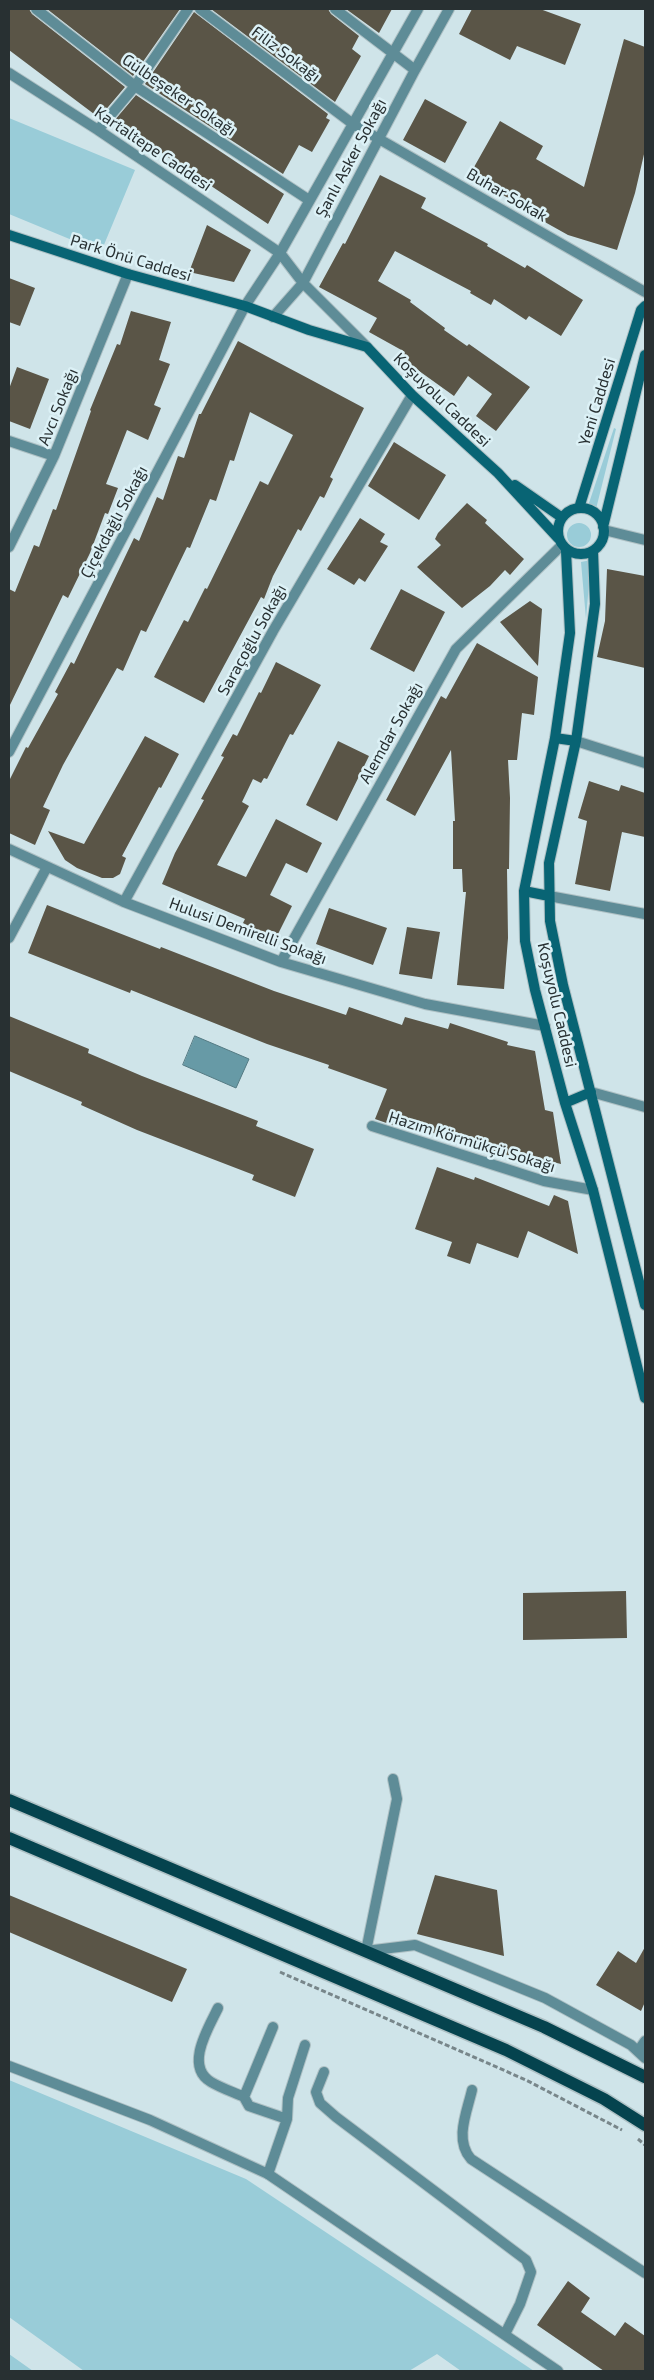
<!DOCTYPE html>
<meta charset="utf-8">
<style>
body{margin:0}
#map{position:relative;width:654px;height:2380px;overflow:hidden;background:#cfe4e9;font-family:"Exo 2",sans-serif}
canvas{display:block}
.frame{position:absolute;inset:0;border:10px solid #283032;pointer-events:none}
</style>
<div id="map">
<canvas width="654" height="2380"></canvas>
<div class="frame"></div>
</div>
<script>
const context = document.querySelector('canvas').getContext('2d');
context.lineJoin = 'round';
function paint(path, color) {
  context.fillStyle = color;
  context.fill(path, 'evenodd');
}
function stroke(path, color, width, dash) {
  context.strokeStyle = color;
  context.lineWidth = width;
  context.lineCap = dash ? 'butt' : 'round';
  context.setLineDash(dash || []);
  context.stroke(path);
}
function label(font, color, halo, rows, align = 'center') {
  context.font = font + ' "Exo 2",sans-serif';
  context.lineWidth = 5;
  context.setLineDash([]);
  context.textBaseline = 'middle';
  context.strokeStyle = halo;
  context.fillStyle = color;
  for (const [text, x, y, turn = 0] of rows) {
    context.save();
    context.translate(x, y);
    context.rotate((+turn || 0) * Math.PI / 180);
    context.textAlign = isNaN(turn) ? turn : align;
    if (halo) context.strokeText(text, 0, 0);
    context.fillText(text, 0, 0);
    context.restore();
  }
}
const green = new Path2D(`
 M 9,118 L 135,170 L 101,252 L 9,214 Z
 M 614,428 L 616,429 L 596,509 L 588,506 Z
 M567 535a12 12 0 1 1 24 0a12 12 0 1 1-24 0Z
 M 591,560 L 586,619 L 581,562 Z
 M 9,2080 L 246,2179 L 534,2371 L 461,2371 L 437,2354 L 409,2371 L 84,2371 L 9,2317 Z
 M 9,2354 L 33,2371 L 9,2371 Z`);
const water = new Path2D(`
 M 195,1036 L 249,1059 L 236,1088 L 183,1065 Z`);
const building = new Path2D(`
 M 9,9 L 29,9 L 32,14 L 125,87 L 103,113 L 101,112 L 98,117 L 9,50 Z
 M 47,9 L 180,9 L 133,76 Z
 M 211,9 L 328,9 L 331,14 L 359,36 L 352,49 L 361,56 L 335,102 Z
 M 346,9 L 392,9 L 379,33 Z
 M 472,9 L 540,9 L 581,24 L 565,65 L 517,46 L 510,60 L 459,34 Z
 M 194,12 L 328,114 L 326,118 L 330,120 L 312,152 L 299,145 L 283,174 L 145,84 Z
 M 624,39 L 645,47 L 645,150 L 635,193 L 617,250 L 568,235 L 518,207 L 519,204 L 469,176 L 500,121 L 543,146 L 536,159 L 584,187 Z
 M 136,95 L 284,194 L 268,224 L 114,121 Z
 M 425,99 L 467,122 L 445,163 L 403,140 Z
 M 380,175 L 426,198 L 421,208 L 488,244 L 487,246 L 525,268 L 527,265 L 583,300 L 561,336 L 529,316 L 526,320 L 494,299 L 491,305 L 470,293 L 471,291 L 395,251 L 378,281 L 411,300 L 410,302 L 445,328 L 444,330 L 467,346 L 469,344 L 530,387 L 496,431 L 476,416 L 492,394 L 468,376 L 454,396 L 401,358 L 405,352 L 369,332 L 377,318 L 319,287 L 343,243 L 345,244 Z
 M 207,225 L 251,250 L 234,282 L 189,272 Z
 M 9,278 L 35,288 L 20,326 L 9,322 Z
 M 131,311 L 171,322 L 159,360 L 170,364 L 154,405 L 161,408 L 148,440 L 127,430 L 106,484 L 118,488 L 108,514 L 105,513 L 90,553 L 68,598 L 63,595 L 9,707 L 9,589 L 15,592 L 34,545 L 39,547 L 53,509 L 56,510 L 91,411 L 90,410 L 117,344 L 120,345 Z
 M 238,341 L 364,408 L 330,477 L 333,479 L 324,498 L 320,496 L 301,531 L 298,529 L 273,576 L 264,599 L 261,597 L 204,703 L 154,677 L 184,620 L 188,622 L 205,588 L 207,589 L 260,481 L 268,485 L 293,435 L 250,412 L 234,461 L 230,460 L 216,501 L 210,499 L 190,548 L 187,547 L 146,632 L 141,630 L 123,671 L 117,668 L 63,765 L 43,807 L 50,810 L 35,845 L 9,833 L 9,781 L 26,747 L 28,748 L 58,694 L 55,692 L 71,662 L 74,664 L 134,538 L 139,541 L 157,497 L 163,500 L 178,456 L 184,458 L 199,414 L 201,414 Z
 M 17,367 L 49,379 L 30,429 L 9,421 L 9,389 Z
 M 394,442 L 446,475 L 419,520 L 368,486 Z
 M 467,503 L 487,520 L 485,523 L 524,559 L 510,575 L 505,570 L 490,586 L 462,608 L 417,567 L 441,545 L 435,539 L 438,533 Z
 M 360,518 L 385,534 L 380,542 L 388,546 L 365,582 L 359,578 L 354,585 L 327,569 Z
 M 607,569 L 645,576 L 645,668 L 597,657 L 605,621 Z
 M 401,589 L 445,612 L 414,672 L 370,649 Z
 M 530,601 L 542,609 L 538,666 L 500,622 Z
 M 477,643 L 538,677 L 534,715 L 522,713 L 517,760 L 508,760 L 510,798 L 509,869 L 507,869 L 508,938 L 504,989 L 457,985 L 466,892 L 463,892 L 462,869 L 453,869 L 453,821 L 455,821 L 451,750 L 415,816 L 386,800 L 441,696 L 446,699 Z
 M 276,662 L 321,685 L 293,735 L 290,734 L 267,779 L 264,778 L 261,783 L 253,779 L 242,802 L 249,806 L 217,865 L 246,877 L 276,819 L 322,843 L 307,873 L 286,863 L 270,895 L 292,906 L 275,940 L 243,923 L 245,919 L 162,884 L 175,853 L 204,800 L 201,799 L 224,757 L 221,756 L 233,734 L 237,736 L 259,692 L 261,693 Z
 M 145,736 L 179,754 L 161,788 L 159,787 L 122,856 L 126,858 L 120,874 L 113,878 L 102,878 L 77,868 L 65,860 L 48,831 L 84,844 Z
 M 338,741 L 369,756 L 337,821 L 306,805 Z
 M 589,781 L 619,791 L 621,785 L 645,793 L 645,837 L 622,832 L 610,891 L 575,884 L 587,821 L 578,818 Z
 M 47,905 L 160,949 L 161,947 L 274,991 L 346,1015 L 349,1007 L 402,1025 L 405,1017 L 448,1029 L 450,1023 L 508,1042 L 507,1045 L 535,1051 L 545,1110 L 553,1112 L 561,1164 L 512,1152 L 511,1156 L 396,1122 L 395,1126 L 375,1119 L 387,1089 L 328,1068 L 329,1065 L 267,1044 L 131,990 L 130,993 L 28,953 Z
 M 329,908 L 387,928 L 373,965 L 316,944 Z
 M 407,927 L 440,932 L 432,979 L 399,974 Z
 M 9,1016 L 89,1049 L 88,1053 L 142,1076 L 258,1121 L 256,1126 L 314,1149 L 295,1197 L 252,1180 L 254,1175 L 137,1130 L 81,1105 L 82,1102 L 9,1071 Z
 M 437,1167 L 474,1180 L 475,1177 L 549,1206 L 554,1195 L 568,1201 L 578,1254 L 528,1231 L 518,1258 L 477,1243 L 470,1264 L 447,1256 L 452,1242 L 415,1229 Z
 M 626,1591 L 627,1638 L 523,1640 L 523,1593 Z
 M 435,1875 L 497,1890 L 504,1956 L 417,1934 Z
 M 9,1895 L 187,1969 L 172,2002 L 9,1932 Z
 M 645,1947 L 645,2002 L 641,2011 L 596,1985 L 618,1951 L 636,1963 Z
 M 568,2281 L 590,2298 L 581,2312 L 615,2336 L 625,2322 L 645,2336 L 645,2371 L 604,2371 L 537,2325 Z`);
const path = new Path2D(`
 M 280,1972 L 526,2080 L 622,2130
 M 638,2139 L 645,2145`);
const lane = new Path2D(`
 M 218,2008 C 209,2027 184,2066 211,2082 C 221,2088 233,2092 244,2097
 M 273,2027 L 244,2097 L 249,2106 L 287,2119
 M 638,2051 L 645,2041
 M 324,2072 L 316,2092 L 320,2103 L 336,2117 L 526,2260 L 531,2272 L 520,2304 L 505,2334
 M 472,2090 C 467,2112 454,2140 471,2159 L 645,2273
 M 268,2174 L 287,2119 L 288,2098 L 305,2045`);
const street = new Path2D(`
 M 36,9 L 135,86 L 309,200
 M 200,9 L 353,124 L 645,292
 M 335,9 L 415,70
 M 9,73 L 98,130 L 280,253 L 303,283 L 367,347
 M 98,130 L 135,86 L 188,9
 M 273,317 L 303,283 L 415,70 L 449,9
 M 9,441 L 54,456
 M 604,530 L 645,540
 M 9,547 L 54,456 L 128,274
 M 576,741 L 645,763
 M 9,752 L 245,306 L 280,253 L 418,9
 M 9,849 L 124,902 L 281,962 L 425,1004 L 545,1026
 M 549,896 L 645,914
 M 124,902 L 273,631 L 412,395
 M 9,938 L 47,867
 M 281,962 L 456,649 L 562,545
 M 591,1092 L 645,1107
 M 372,1126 L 544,1181 L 593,1190
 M 393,1779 L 397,1799 L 366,1951 L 415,1945 L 545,1998 L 631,2045 L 645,2058
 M 9,2066 L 150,2120 L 268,2174 L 558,2371`);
const secondary = new Path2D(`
 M 9,235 L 128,274 L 245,306 L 309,330 L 367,347 L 412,395 L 498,473 L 558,538
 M 515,485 L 561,517
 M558 531a23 23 0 1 1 46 0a23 23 0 1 1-46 0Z
 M 579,508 L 641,310 L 645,306
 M 603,527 L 645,355
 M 566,551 L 570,633 L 555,738 L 524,891 L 525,941 L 535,990 L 565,1103 L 593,1190 L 645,1398
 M 593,551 L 595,604 L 576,741 L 549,863 L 550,921 L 563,985 L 645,1305
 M 555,738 L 576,741
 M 524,891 L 549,896
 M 565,1103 L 591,1092`);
const primary = new Path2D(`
 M 9,1800 L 544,2027 L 645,2077
 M 9,1838 L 506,2050 L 604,2099 L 645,2125`);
const streetNames = [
 ["Filiz Sokağı",286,54,37],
 ["Gülbeşeker Sokağı",179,95,34],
 ["Kartaltepe Caddesi",153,149,34],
 ["Şanlı Asker Sokağı",351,158,-62],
 ["Buhar Sokak",507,195,30],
 ["Park Önü Caddesi",131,258,17],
 ["Koşuyolu Caddesi",442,400,44],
 ["Yeni Caddesi",597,402,-73],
 ["Avcı Sokağı",58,407,-68],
 ["Çiçekdağlı Sokağı",114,522,-62],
 ["Saraçoğlu Sokağı",252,640,-61],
 ["Alemdar Sokağı",391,733,-61],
 ["Hulusi Demirelli Sokağı",248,931,20],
 ["Koşuyolu Caddesi",557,1005,77],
 ["Hazım Körmükçü Sokağı",472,1142,17]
];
paint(green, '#99ccd8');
paint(water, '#679aa6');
stroke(water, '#547a83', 1);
paint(building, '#5a5547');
stroke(lane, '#aec0c4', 12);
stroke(street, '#aec0c4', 12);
stroke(secondary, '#aec0c4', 12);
stroke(primary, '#aec0c4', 15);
stroke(path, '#78868a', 3, [5, 2.5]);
stroke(lane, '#5e8c97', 10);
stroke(street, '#5e8c97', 10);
stroke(secondary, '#086474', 10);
stroke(primary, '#05434e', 12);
label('16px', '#283032', '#dcf1f6', streetNames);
</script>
